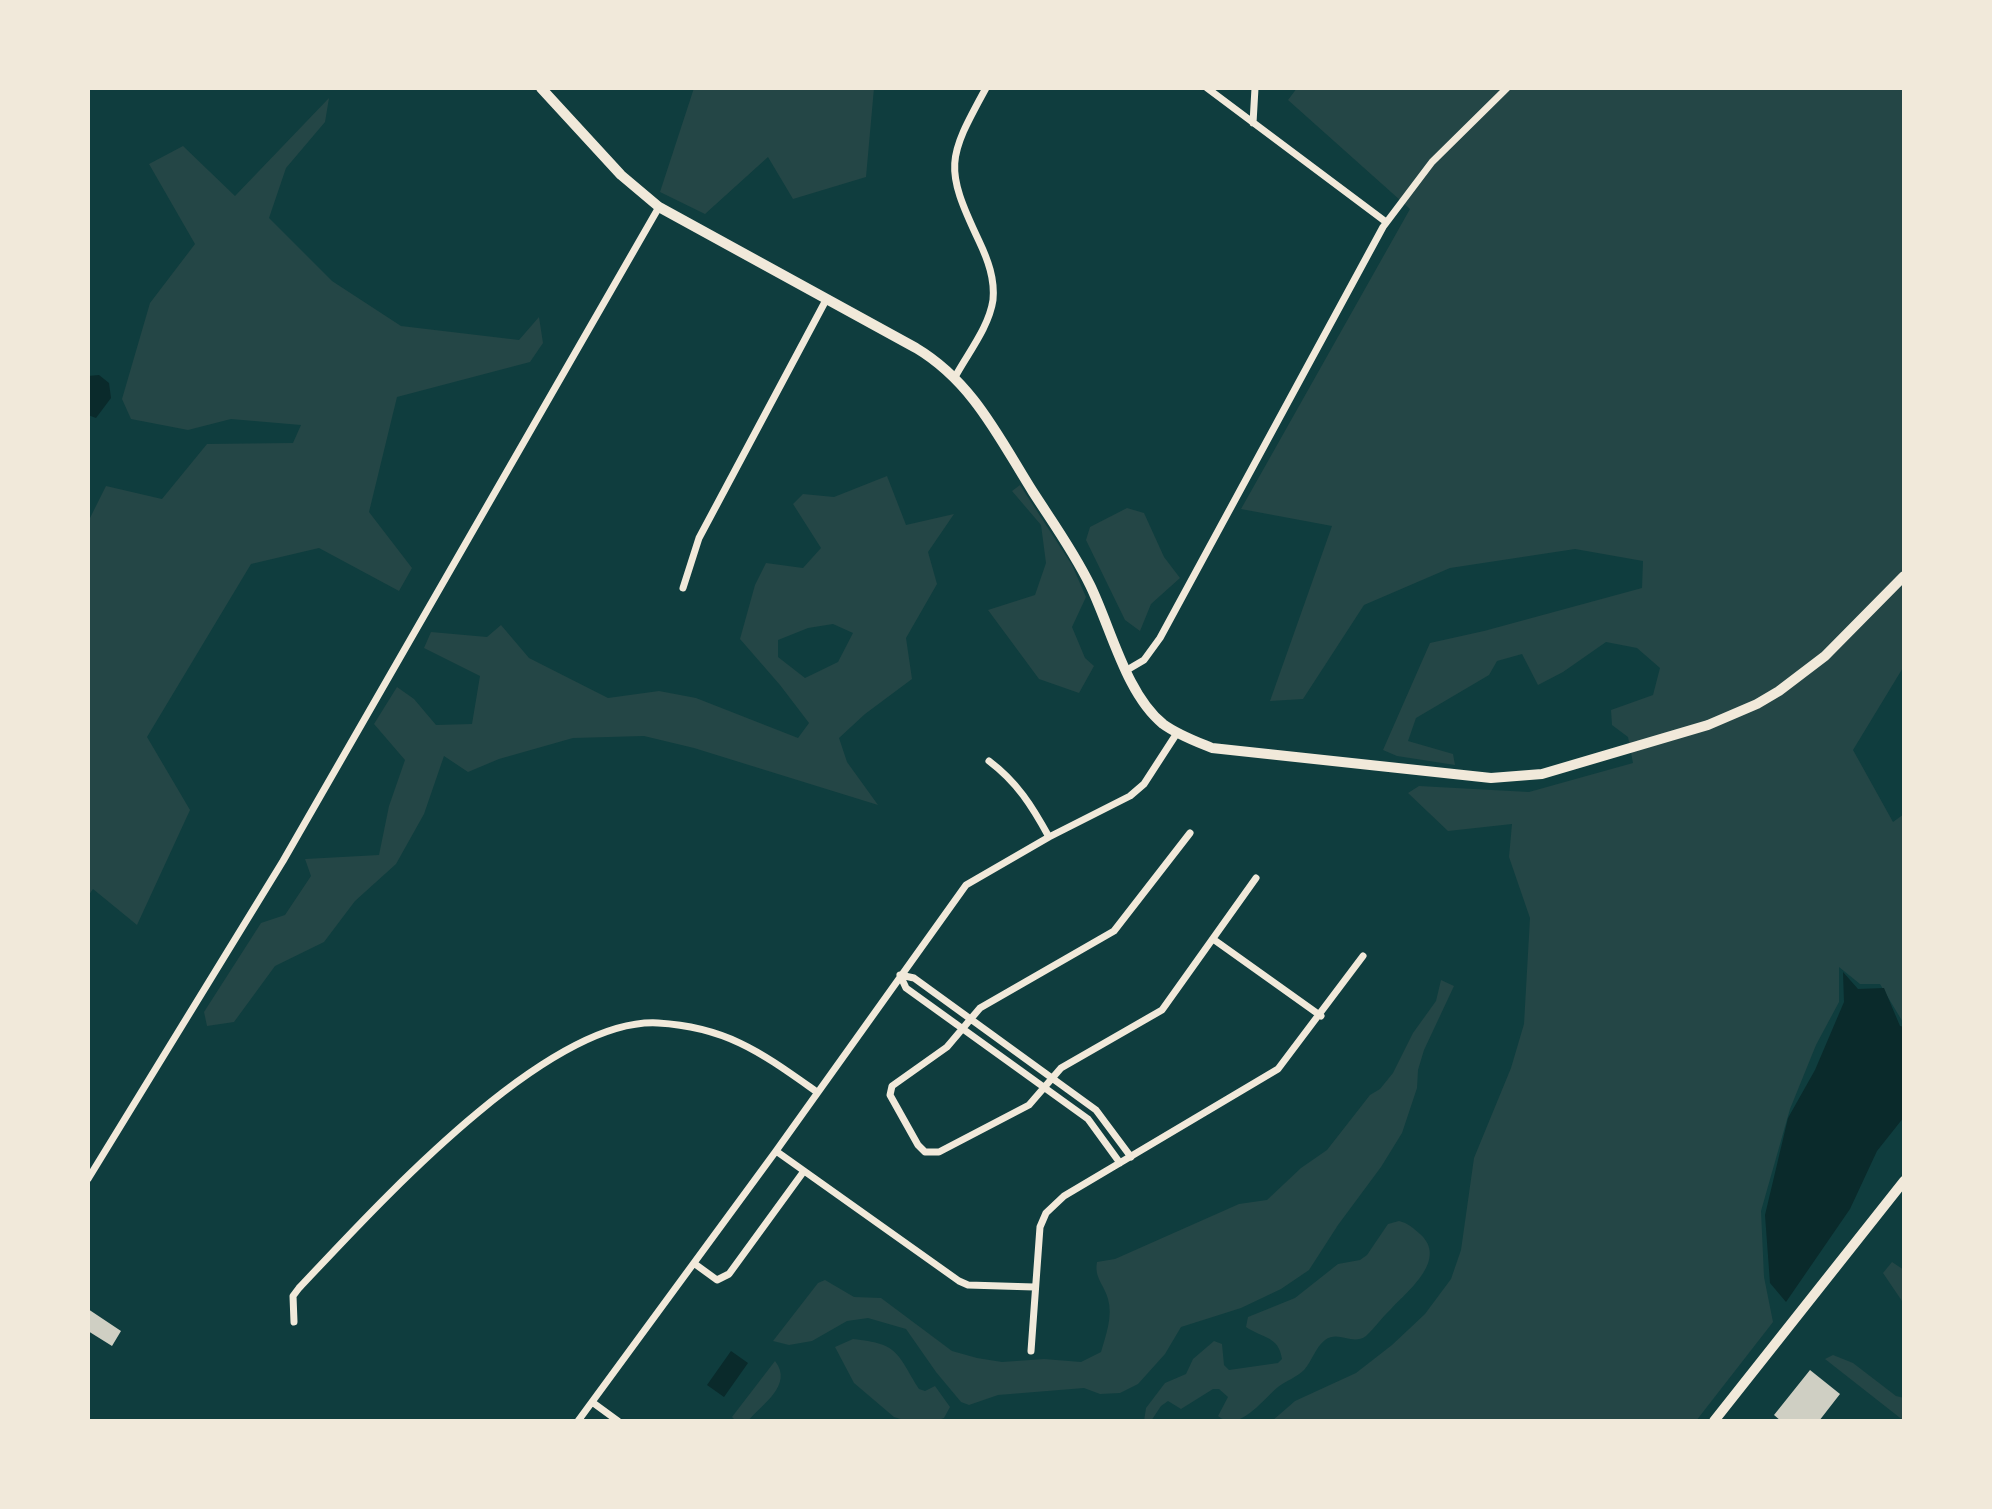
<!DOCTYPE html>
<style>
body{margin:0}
#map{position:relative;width:1992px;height:1509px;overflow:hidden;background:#0f3d3e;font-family:"IBM Plex Sans",sans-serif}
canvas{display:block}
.frame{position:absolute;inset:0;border:90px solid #f1e9da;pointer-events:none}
</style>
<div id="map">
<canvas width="1992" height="1509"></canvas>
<div class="frame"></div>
</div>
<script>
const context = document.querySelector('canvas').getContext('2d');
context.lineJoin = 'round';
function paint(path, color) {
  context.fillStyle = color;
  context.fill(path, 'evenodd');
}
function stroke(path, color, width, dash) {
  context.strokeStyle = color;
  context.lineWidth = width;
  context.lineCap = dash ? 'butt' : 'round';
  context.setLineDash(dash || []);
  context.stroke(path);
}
const green = new Path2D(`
 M 694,88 L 874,88 L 866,177 L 793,199 L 768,157 L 705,214 L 660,192 Z
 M 1297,88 L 1904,88 L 1904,666 L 1853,750 L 1893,822 L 1904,814 L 1904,1024 L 1880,984 L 1860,984 L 1839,967 L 1839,1002 L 1816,1045 L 1790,1109 L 1761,1211 L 1764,1277 L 1773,1322 L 1696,1421 L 1272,1421 L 1295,1401 L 1356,1373 L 1392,1345 L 1425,1314 L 1451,1279 L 1461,1250 L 1474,1158 L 1511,1068 L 1524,1024 L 1530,918 L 1509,857 L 1512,824 L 1448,831 L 1408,793 L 1419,786 L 1529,792 L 1633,763 L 1628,737 L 1612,725 L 1611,710 L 1653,695 L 1660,668 L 1637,648 L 1606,642 L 1563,672 L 1538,685 L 1522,654 L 1497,661 L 1489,675 L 1416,718 L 1408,741 L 1453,754 L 1455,765 L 1397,756 L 1383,750 L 1430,643 L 1484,631 L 1642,588 L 1643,561 L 1575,549 L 1450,568 L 1364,605 L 1303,699 L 1270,701 L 1332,526 L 1241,509 L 1410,209 L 1288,100 Z
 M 329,98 L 325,122 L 286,168 L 269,218 L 332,281 L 401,326 L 519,340 L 539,317 L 543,343 L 530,362 L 397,397 L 369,512 L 412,568 L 399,591 L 319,548 L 251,564 L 147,737 L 190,810 L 137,925 L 93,889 L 88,896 L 88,522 L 106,486 L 162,499 L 207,444 L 293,443 L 301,425 L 231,419 L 188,430 L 131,419 L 122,399 L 150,303 L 195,244 L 149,164 L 183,146 L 235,196 Z
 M 887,476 L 906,525 L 954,514 L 928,552 L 937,584 L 906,638 L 912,679 L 865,714 L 839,738 L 847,762 L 878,805 L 694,748 L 644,736 L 573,738 L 499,759 L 468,772 L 444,756 L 424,814 L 396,864 L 355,901 L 324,942 L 275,966 L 234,1022 L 207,1026 L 204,1012 L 261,923 L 285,915 L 311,876 L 305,859 L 379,855 L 389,806 L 405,760 L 374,724 L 397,687 L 414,699 L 436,725 L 472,724 L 480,676 L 424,648 L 431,632 L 487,637 L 501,625 L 529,658 L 608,698 L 659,691 L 696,698 L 798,738 L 809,723 L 780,685 L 740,639 L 755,585 L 766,563 L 803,568 L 821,548 L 793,504 L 803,494 L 834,497 ZM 833,624 L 853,633 L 838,662 L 805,678 L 778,657 L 778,640 L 808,628 Z
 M 1020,485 L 1072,565 L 1086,597 L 1072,627 L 1085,658 L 1094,666 L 1079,693 L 1039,679 L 988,610 L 1035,595 L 1046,563 L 1041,525 L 1012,491 Z
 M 1127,508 L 1144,513 L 1164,557 L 1180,578 L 1151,604 L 1140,631 L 1125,620 L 1086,540 L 1090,527 Z
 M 1441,980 L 1454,986 L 1424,1050 L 1418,1070 L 1417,1088 L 1402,1133 L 1381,1167 L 1338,1225 L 1309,1270 L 1281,1289 L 1241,1308 L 1181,1327 L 1165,1354 L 1138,1384 L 1120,1393 L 1100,1394 L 1084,1388 L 998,1395 L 969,1405 L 961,1402 L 936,1372 L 906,1329 L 868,1318 L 847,1321 L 812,1341 L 789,1345 L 773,1341 L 818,1283 L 825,1280 L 854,1297 L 881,1298 L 952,1351 L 977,1358 L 1002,1362 L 1044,1359 L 1081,1362 L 1101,1352 C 1106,1335 1113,1316 1108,1299 C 1104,1284 1094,1278 1097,1262 L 1115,1259 L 1239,1204 L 1267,1200 L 1301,1168 L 1327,1150 L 1370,1095 L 1380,1089 L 1393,1073 L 1413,1033 L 1436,1001 Z
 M 1399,1221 C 1408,1223 1413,1228 1420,1234 C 1448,1259 1409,1290 1391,1309 C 1382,1317 1375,1328 1366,1336 C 1352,1346 1339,1330 1325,1340 C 1315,1348 1312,1361 1304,1370 C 1297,1377 1286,1381 1278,1387 C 1263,1399 1239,1434 1218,1416 L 1228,1397 L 1219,1389 L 1213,1389 L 1181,1409 L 1168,1401 L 1161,1406 L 1151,1421 L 1144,1421 L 1146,1408 L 1165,1383 L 1186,1374 L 1193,1359 L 1214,1341 L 1222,1344 L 1224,1365 L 1229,1370 L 1278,1363 L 1282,1359 C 1279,1336 1262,1338 1246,1327 L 1248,1317 L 1295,1298 L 1338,1264 L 1360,1260 L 1367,1255 L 1388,1224 Z
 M 1892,1262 L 1904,1270 L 1904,1304 L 1883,1273 Z
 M 853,1339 C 899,1344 896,1352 919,1389 L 925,1391 L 935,1386 L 950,1407 L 944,1418 L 936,1421 L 907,1421 L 894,1417 L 854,1383 L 835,1347 Z
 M 1833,1355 L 1853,1363 L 1896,1396 L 1904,1398 L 1904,1421 L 1825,1359 Z
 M 775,1361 C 794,1385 761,1405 748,1421 L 736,1421 L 732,1417 Z`);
const water = new Path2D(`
 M 99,375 L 109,383 L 111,398 L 96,418 L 88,415 L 88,376 Z
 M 1843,972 L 1858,989 L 1884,988 L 1900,1026 L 1904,1027 L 1904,1117 L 1877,1151 L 1850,1209 L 1786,1302 L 1770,1283 L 1765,1215 L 1788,1118 L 1815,1070 L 1844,1002 Z
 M 731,1351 L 748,1363 L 724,1397 L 707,1385 Z`);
const building = new Path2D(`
 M 88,1309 L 121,1331 L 112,1346 L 88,1331 Z
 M 1810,1370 L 1840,1394 L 1819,1421 L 1781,1421 L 1774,1415 Z`);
const minor = new Path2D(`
 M 1207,88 L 1386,222
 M 1253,123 L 1255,88
 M 955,377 C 968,353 989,327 993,300 C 995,279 988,260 979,241 C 944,167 947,159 986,88
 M 683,588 L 699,538 L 826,300
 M 1127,670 L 1144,660 L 1160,638 L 1383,227 L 1432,162 L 1507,88
 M 989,761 C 1017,782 1032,806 1049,837
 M 1190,833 L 1114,931 L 980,1008 L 947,1047 L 892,1086 L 890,1095 L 918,1145 L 925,1152 L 939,1152 L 1029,1105 L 1061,1068 L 1162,1010 L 1256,878
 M 1213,939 L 1321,1016
 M 900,975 L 914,978 L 1096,1110 L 1131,1157
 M 900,975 L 906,988 L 1088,1119 L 1120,1163
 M 776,1151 L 959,1281 L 968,1285 L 1034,1287
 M 88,1179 L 283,861 L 659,207
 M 695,1264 L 717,1280 L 729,1274 L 804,1171
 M 294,1322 L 293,1296 L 299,1288 C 373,1210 546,1017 658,1023 C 728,1027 763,1054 817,1092
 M 1031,1351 L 1040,1227 L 1046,1213 L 1064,1196 L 1278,1069 L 1363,956
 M 592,1402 L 618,1421
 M 578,1421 L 776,1151 L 966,885 L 1049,837 L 1130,796 L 1144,784 L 1177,733`);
const secondary = new Path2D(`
 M 541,88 L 621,175 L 659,207 L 916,348 C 973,382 999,438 1033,492 C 1053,523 1074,552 1090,585 C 1111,628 1126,694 1163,724 C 1178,735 1195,741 1212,748 L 1491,778 L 1542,774 L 1708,725 L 1757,704 L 1779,691 L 1825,656 L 1904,576
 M 1714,1421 L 1904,1181`);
paint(green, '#244646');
paint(water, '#0a2a2b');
paint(building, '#cfcfc3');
stroke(minor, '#f1e9da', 7);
stroke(secondary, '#f1e9da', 10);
</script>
